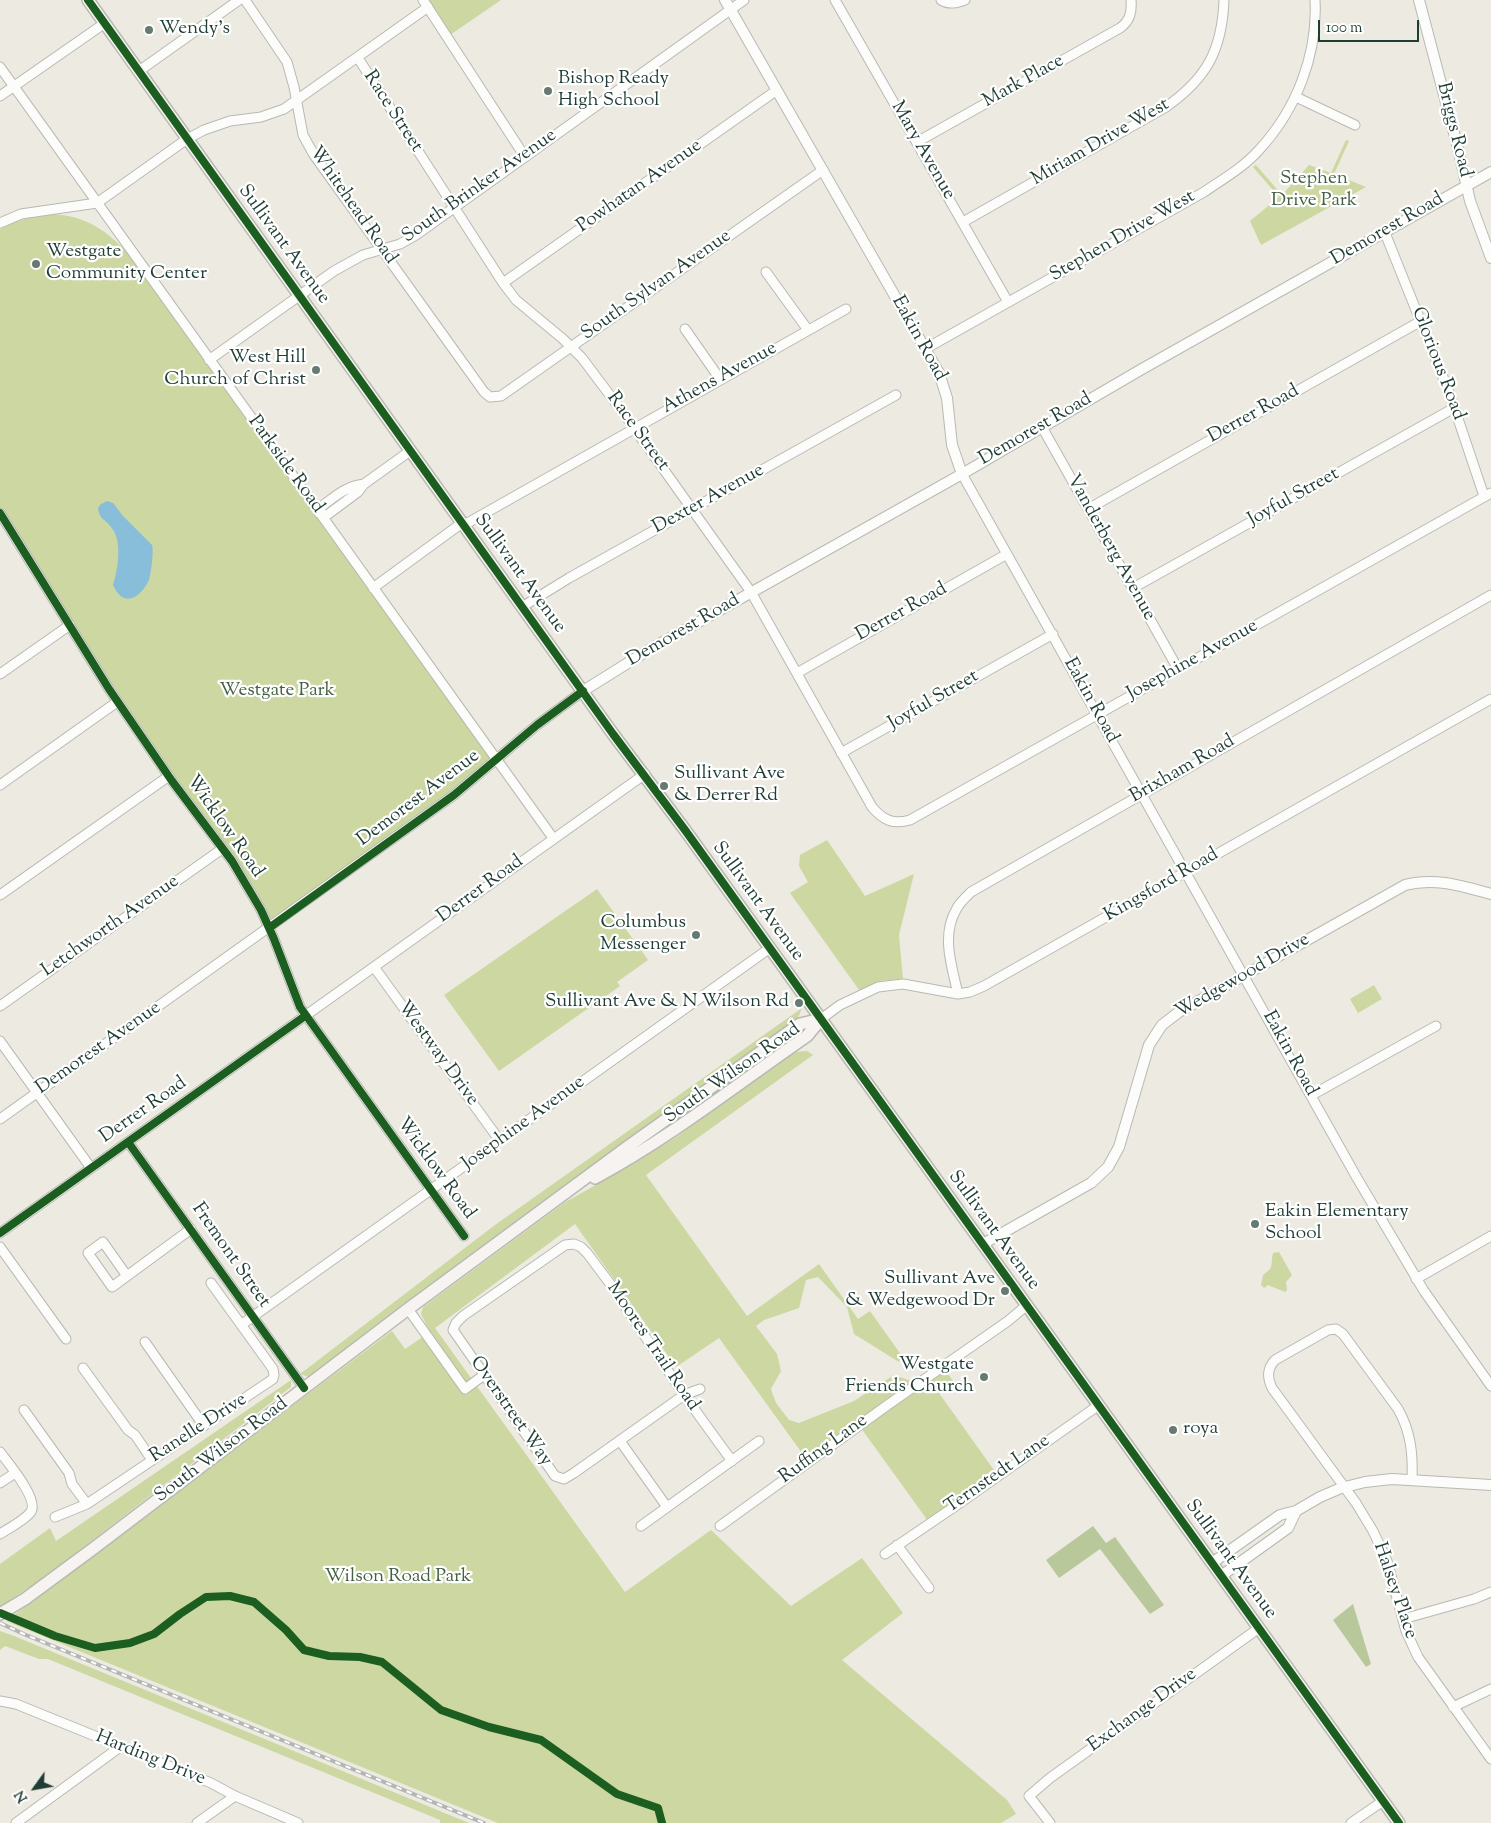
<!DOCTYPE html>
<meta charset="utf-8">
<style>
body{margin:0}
#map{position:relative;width:1491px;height:1823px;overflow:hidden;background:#edeae1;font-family:"Sorts Mill Goudy",serif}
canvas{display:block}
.north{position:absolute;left:10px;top:1763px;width:50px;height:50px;-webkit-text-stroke:4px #fff;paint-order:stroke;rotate:238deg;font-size:14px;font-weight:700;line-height:20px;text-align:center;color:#1f3d34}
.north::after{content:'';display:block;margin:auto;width:18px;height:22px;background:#1f3d34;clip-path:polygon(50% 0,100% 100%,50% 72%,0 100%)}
.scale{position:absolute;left:1318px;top:20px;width:101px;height:22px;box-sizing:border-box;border:2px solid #1f3d34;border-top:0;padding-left:6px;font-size:15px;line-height:18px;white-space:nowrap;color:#1f3d34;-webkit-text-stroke:4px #fff;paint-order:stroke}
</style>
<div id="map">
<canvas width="1491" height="1823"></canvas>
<div class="north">N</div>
<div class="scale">100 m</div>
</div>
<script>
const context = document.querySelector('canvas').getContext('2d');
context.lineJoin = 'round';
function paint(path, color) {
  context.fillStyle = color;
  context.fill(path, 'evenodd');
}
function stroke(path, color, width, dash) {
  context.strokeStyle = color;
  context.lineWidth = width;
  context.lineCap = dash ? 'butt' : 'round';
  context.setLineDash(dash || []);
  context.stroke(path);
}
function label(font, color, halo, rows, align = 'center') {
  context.font = font + ' "Sorts Mill Goudy",serif';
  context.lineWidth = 4.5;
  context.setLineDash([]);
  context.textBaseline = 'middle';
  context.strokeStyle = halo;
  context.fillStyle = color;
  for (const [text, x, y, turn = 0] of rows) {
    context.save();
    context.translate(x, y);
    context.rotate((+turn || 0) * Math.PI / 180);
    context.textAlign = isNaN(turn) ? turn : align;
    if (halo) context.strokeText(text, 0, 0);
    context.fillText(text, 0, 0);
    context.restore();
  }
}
const green = new Path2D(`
 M 428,0 L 501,0 L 450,35 Z
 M 1346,140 L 1349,141 L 1334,174 L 1366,187 L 1261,245 L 1250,221 L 1279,197 L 1253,167 L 1256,165 L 1282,195 L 1309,165 L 1331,173 Z
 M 45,214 C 85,214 105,229 132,257 L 488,755 L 490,760 L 488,763 L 417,817 L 274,918 L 271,918 L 267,915 L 130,716 L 0,508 L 0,229 L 16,221 Z
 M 827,840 L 865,896 L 914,874 L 899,935 L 903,979 L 880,981 L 859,990 L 790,893 L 808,882 L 799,866 L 800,855 Z
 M 597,889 L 648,960 L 617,982 L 620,986 L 499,1071 L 444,995 Z
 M 1374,985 L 1382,999 L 1358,1013 L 1350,999 Z
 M 802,1008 L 797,1020 L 458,1264 L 309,1377 L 300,1374 L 495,1225 Z
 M 807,1051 L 813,1055 L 646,1175 L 747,1316 L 819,1264 L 858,1319 L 870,1311 L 902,1356 L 899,1362 L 854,1334 L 847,1307 L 818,1277 L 806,1280 L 799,1308 L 764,1320 L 756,1326 L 777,1354 L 781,1371 L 771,1389 L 776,1403 L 789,1420 L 799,1423 L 854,1401 L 894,1375 L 914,1382 L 807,1460 L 719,1338 L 676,1367 L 575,1224 L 435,1328 L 625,1592 L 711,1530 L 791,1606 L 862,1558 L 903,1613 L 842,1660 L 1007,1800 L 1016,1814 L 1001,1823 L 498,1823 L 6,1621 L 392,1331 L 405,1349 L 430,1332 L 421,1314 L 423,1307 L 564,1203 L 634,1163 L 678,1136 L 793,1052 Z
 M 1279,1252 L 1292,1275 L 1286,1282 L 1287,1290 L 1285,1292 L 1268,1285 L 1264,1288 L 1261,1285 L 1263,1275 C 1275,1267 1270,1266 1273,1253 Z
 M 944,1369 L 954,1382 L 939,1393 L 996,1473 L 928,1521 L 861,1428 Z
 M 291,1380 L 291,1387 L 46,1576 L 0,1607 L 0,1564 L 50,1528 L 56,1541 Z
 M 0,1631 L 14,1636 L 469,1823 L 440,1823 L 440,1820 L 48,1659 L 39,1659 L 5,1646 L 0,1650 Z`);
const forest = new Path2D(`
 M 1093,1526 L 1106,1543 L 1115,1537 L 1164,1605 L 1150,1614 L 1100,1549 L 1059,1578 L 1046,1560 Z
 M 1353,1604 L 1371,1664 L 1366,1667 L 1333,1620 Z`);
const water = new Path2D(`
 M 107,501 L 113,503 L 123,516 L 152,545 C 154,551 151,573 149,580 C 140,599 123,608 113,585 C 118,569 123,541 111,527 C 105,519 99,519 98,508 L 101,504 Z`);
const minor = new Path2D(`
 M 245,0 L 287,62 L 294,87 L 303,135 L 314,155 L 484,392 L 490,397 L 501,396 L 823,170
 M 423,0 L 525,157
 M 835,0 L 1008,302
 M 941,0 C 949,5 957,3 965,0
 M 358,58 L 503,283 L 516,300 L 563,339 L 582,358 L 627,418 L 751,592 L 872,807 C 883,820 893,825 910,820 L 1491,493
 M 0,67 L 553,838
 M 139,71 L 239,0
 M 0,96 L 105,23
 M 1296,97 L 1355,125
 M 917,142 L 1120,28 C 1130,21 1132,12 1131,0
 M 963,222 L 1166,107 C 1207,78 1222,50 1224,0
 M 0,223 L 21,214 L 97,203 L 187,139 L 204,130 L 230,121 L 261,117 L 284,109 L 428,7
 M 1385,233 L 1449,392 L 1484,496
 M 766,272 L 808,330
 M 503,283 L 777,90
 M 685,329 L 720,379
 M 925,349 L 1204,192 C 1223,179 1244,167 1259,150 C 1296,110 1318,55 1315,0
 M 209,360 L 334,271 L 363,255 L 400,244 L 416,235 L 744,0
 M 1042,427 L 1178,669
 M 962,474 L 1357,1178 L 1424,1291 L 1491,1386
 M 364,484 C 346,486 334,497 321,507 L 319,513 L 327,515 L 358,492 L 364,484 L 410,451
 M 1088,509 L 1421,321
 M 0,513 L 109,689 L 172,781 L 232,861 L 261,910 L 274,939 L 300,1007 L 464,1236
 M 464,525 L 846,309
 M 373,588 L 462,523
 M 1133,588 L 1454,408
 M 522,607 L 569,578 L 896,395
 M 797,673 L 1007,554
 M 0,674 L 70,625
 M 841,753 L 1053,634
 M 0,785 L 117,702
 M 0,895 L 169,776
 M 374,967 L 500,1141
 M 958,994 C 952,967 941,936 956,910 C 959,903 966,897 971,892 L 1491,595
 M 0,1006 L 222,849
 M 821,1019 L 840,1005 L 878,987 L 903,984 L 958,994 L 970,992 L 984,986 L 1491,699
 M 0,1041 L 91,1168
 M 1312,1095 L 1436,1026
 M 0,1119 L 454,795 L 537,725 L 583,691
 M 128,1142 L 304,1388
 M 0,1233 L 645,774
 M 0,1247 L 66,1339
 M 127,1276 L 103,1242 L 88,1253 L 112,1287 L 191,1229
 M 1416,1279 L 1491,1236
 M 408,1309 L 465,1389 L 484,1375
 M 241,1325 L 770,948
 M 145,1342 L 204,1426
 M 83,1368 L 128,1430 L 135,1435 L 152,1460
 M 700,1389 L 684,1395 L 574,1473 L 564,1479 L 555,1476 L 453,1330 L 456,1323 L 463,1316 L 565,1245 L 574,1244 L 581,1247 L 587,1253 L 611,1285 L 684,1395 L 732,1461
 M 24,1410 L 69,1473 L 72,1484 L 87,1504
 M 620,1441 L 667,1507
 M 0,1452 C 8,1463 41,1501 30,1513 C 22,1522 9,1528 0,1534
 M 1412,1480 C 1413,1454 1411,1432 1398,1409 L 1343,1334 L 1336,1329 L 1328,1330 L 1275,1360 C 1267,1369 1267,1377 1272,1388 L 1356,1503 L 1373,1531 L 1387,1561 L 1406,1631 L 1418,1657 L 1491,1759
 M 0,1483 L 15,1473
 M 55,1517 L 87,1504 L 273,1379 L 274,1375 L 273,1369 L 211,1283
 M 641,1526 L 759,1441
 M 720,1526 L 889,1404 L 1008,1321 L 1027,1305
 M 897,1545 L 929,1588
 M 885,1554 L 957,1505 L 1099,1405
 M 1403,1619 L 1474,1599 L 1491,1592
 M 0,1701 L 16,1704 L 211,1783 L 235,1796 L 298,1823
 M 1453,1707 L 1491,1689
 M 16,1823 L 120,1747
 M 197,1823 L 235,1796
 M 1050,1823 L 1029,1796 L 1050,1778 L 1259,1628
 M 1351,1823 L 1383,1801`);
const tertiary = new Path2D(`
 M 725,0 L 939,373 L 947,398 L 952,445 L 962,474
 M 1419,0 L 1458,148 L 1470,201 L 1491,258
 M 583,691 L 647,651 L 962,474 L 1142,369 L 1491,172
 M 983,1244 L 1091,1183 L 1108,1167 L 1119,1147 L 1149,1045 L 1162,1025 L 1179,1012 L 1405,885 C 1435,877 1462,886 1491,894
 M 1212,1563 L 1280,1515 L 1296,1511 L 1320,1497 L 1341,1488 L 1365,1482 L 1392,1479 L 1491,1485
 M 1221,1576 L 1288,1528 L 1296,1511`);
const secondary = new Path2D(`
 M 88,0 L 613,734 L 685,830 L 1399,1823
 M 595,1178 C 671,1137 736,1085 807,1036 L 821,1019
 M 0,1614 L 25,1599 L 94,1548 L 408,1309 L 626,1148 L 800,1024 L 821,1019`);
const rail = new Path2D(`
 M 0,1623 L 26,1635 L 484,1823`);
const cycleway = new Path2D(`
 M 88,0 L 613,734 L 685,830 L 1399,1823
 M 0,513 L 109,689 L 172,781 L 232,861 L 261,910 L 274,939 L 300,1007 L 464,1236
 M 269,928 L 454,795 L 537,725 L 583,691
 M 128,1142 L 304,1388
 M 0,1233 L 305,1016
 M 0,1613 L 55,1636 L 95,1648 L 130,1643 L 154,1634 L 180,1614 L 206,1597 L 230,1596 L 254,1602 L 286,1630 L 304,1650 L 329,1656 L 360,1657 L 382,1662 L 441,1710 L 489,1727 L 541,1740 L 617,1794 L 658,1808 L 662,1823`);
const markers = [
 [149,30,5,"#677a71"],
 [548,91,5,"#677a71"],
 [36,264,5,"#677a71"],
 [316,370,5,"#677a71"],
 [664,786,5,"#677a71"],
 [696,935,5,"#677a71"],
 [799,1003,5,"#677a71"],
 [1255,1224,5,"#677a71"],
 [1005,1291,5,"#677a71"],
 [984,1377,5,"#677a71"],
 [1173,1430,5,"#677a71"]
];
const poiNames = [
 ["Wendy’s",159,30],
 ["Bishop Ready",558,80],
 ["High School",558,102],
 ["Westgate",46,253],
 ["Community Center",46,275],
 ["West Hill",306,359,"right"],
 ["Church of Christ",306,381,"right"],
 ["Sullivant Ave",674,775],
 ["& Derrer Rd",674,797],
 ["Columbus",686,924,"right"],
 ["Messenger",686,946,"right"],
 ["Sullivant Ave & N Wilson Rd",789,1003,"right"],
 ["Eakin Elementary",1265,1213],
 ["School",1265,1235],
 ["Sullivant Ave",995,1280,"right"],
 ["& Wedgewood Dr",995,1302,"right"],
 ["Westgate",974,1366,"right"],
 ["Friends Church",974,1388,"right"],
 ["roya",1183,1430]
];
const streetNames = [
 ["Mark Place",1024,82,-29],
 ["Race Street",392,112,57],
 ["Briggs Road",1453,130,76],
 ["Miriam Drive West",1101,143,-30],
 ["Mary Avenue",922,151,60],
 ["South Brinker Avenue",480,187,-35],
 ["Powhatan Avenue",640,187,-35],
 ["Whitehead Road",352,206,55],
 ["Demorest Road",1388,230,-30],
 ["Stephen Drive West",1123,237,-30],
 ["Sullivant Avenue",283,245,54],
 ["South Sylvan Avenue",657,286,-35],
 ["Eakin Road",918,339,61],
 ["Glorious Road",1437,364,69],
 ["Athens Avenue",720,379,-29],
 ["Derrer Road",1254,415,-29],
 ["Demorest Road",1036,430,-30],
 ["Race Street",637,432,54],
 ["Parkside Road",285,465,54],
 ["Joyful Street",1294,498,-29],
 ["Dexter Avenue",709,500,-29],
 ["Vanderberg Avenue",1110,548,61],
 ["Sullivant Avenue",519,574,54],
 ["Derrer Road",902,613,-29],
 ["Demorest Road",684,631,-30],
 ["Josephine Avenue",1193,661,-29],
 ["Joyful Street",934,701,-30],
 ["Eakin Road",1090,701,61],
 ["Brixham Road",1183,770,-30],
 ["Demorest Avenue",419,799,-37],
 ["Wicklow Road",224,827,55],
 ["Kingsford Road",1162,886,-30],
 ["Derrer Road",481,890,-36],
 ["Sullivant Avenue",757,902,54],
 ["Letchworth Avenue",111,927,-35],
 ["Wedgewood Drive",1243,977,-30],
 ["Demorest Avenue",99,1049,-35],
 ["Westway Drive",437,1054,54],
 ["Eakin Road",1289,1054,61],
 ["South Wilson Road",733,1074,-35],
 ["Derrer Road",144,1111,-35],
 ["Josephine Avenue",524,1124,-36],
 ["Wicklow Road",435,1169,54],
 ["Sullivant Avenue",993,1231,54],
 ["Fremont Street",230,1256,55],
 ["Moores Trail Road",652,1347,56],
 ["Overstreet Way",510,1412,55],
 ["Ranelle Drive",199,1429,-33],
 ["Ruffing Lane",824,1450,-36],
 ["South Wilson Road",222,1451,-37],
 ["Ternstedt Lane",998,1475,-35],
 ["Sullivant Avenue",1230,1560,54],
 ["Halsey Place",1394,1591,71],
 ["Exchange Drive",1143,1711,-36],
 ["Harding Drive",150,1759,22]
];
const parkNames = [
 ["Stephen",1314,180],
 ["Drive Park",1314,202],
 ["Westgate Park",277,692],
 ["Wilson Road Park",398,1578]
];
paint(green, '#cdd7a1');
paint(forest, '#b9c89a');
paint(water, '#88bed9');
stroke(minor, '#b8b9b3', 11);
stroke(tertiary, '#b8b9b3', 12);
stroke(secondary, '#b8b9b3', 14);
stroke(minor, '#fcfcfa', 9);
stroke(tertiary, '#fcfcfa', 10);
stroke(secondary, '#f6f3f0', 11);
stroke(rail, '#b3b6b4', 4);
stroke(rail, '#fff', 2, [5.5]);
stroke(cycleway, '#1b5e20', 8);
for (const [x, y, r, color] of markers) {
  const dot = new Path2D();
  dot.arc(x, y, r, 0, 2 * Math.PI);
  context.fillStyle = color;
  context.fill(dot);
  stroke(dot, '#fff', 2);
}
label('19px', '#1f3d34', '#fff', poiNames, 'left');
label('19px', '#1f3d34', '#fff', streetNames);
label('19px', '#446042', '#fff', parkNames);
</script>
